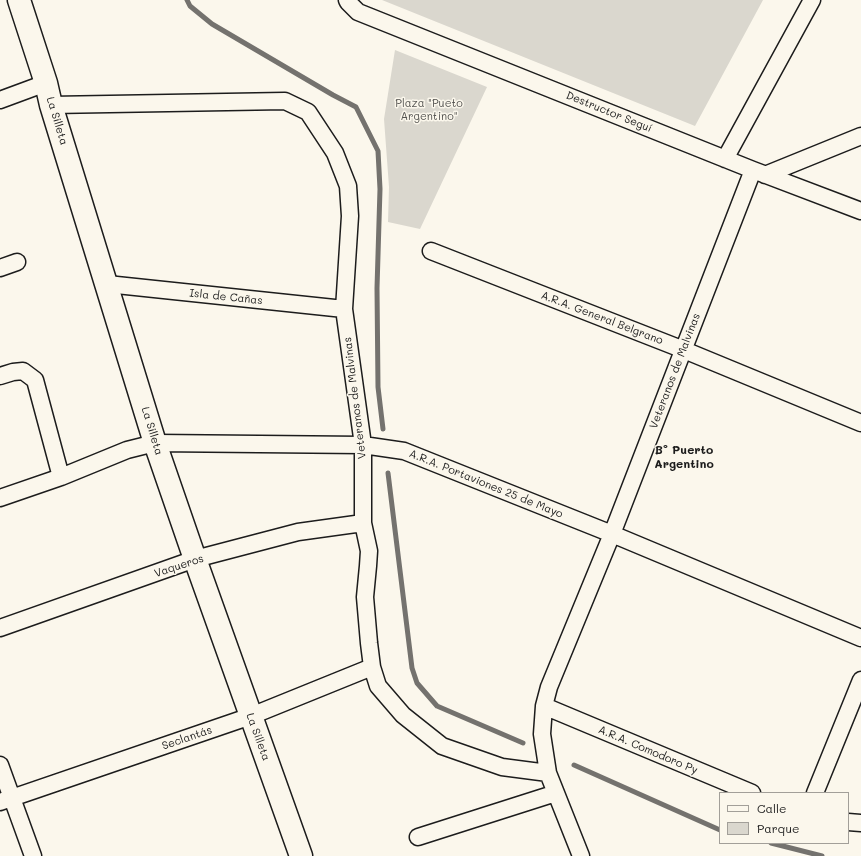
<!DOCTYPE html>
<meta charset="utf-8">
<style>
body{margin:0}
#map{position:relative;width:861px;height:856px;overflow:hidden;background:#fbf7ec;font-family:Mali,sans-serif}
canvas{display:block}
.legend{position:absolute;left:719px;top:792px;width:130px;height:52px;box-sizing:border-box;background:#fbf7ec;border:1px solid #a29f99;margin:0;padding:5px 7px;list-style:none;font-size:12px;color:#1c1c1c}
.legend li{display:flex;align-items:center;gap:8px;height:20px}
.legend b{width:20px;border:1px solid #a29f99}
</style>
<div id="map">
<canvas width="861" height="856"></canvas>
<ul class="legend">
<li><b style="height:5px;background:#fbf7ec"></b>Calle</li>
<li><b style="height:11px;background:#dad7ce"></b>Parque</li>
</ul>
</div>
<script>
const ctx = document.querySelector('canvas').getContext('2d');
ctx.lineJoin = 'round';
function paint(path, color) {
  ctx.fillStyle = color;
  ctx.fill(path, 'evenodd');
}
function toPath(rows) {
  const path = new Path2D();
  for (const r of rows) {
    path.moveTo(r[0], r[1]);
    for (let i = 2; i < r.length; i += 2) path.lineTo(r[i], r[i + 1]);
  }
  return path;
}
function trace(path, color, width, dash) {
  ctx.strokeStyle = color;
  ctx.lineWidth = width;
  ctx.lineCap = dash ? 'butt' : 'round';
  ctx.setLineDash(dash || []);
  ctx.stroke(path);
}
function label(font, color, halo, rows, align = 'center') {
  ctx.font = font + ' Mali,sans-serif';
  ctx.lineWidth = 3;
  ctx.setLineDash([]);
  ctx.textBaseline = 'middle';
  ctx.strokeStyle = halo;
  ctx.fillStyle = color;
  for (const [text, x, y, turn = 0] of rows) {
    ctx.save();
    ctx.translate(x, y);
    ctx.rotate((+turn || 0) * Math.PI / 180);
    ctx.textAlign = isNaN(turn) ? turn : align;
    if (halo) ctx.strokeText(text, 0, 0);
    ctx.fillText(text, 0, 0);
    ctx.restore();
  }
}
const green = toPath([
 [382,0,763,0,695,126],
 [395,50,487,87,420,229,388,222,389,187,384,119]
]);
const stream = toPath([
 [187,0,190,6,212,24,333,95,356,107,378,151,380,189,377,288,378,387,383,429],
 [388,473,412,668,417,683,437,706,523,743],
 [574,765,720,830],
 [771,843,822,856]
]);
const street = toPath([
 [347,0,348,2,358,12,753,170,861,211],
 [0,100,46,83],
 [51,105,285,101,308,112,335,153,348,186,350,216,344,309,363,445,363,523,369,551,368,566,365,597,369,643,372,667,378,686,403,715,442,746,502,767,548,773],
 [725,159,812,0],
 [765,175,861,136],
 [431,251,684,350,861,423],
 [0,268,17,262],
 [107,284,344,309],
 [0,376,13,372,23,371,35,380,61,477],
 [0,498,61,477,127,450,155,443,363,445,404,451,612,534,861,638],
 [0,628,195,559,298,532,363,523],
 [544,706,752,793],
 [0,765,33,856],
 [815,793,861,680],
 [0,802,251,716,372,667],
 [848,822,861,823],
 [418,837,556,793],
 [581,856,548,773,542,734,544,706,549,687,612,534,753,170]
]);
const secondary = toPath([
 [19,0,46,83,51,105,155,443,195,559,301,856]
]);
const parkNames = [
 ["Plaza \"Pueto",429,104],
 ["Argentino\"",429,117]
];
const streetNames = [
 ["Destructor Seguí",609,112,22],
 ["La Silleta",57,121,73],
 ["Isla de Cañas",226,297,6],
 ["A.R.A. General Belgrano",602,318,21],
 ["Veteranos de Malvinas",675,371,-69],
 ["Veteranos de Malvinas",355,398,-97],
 ["La Silleta",152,431,73],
 ["A.R.A. Portaviones 25 de Mayo",486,484,22],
 ["Vaqueros",179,566,-18],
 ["La Silleta",258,737,70],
 ["Seclantás",187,738,-19],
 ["A.R.A. Comodoro Py",648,750,23]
];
const neighbourhoodNames = [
 ["B° Puerto",684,450],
 ["Argentino",684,464]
];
paint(green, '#dad7ce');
trace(stream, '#74726e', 5);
trace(street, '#1c1c1c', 19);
trace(secondary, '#1c1c1c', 25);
trace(street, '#fbf7ec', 16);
trace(secondary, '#fbf7ec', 22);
label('11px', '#555451', '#fbf7ec', parkNames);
label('11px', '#1c1c1c', '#fbf7ec', streetNames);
label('bold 12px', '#1c1c1c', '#fbf7ec', neighbourhoodNames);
</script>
